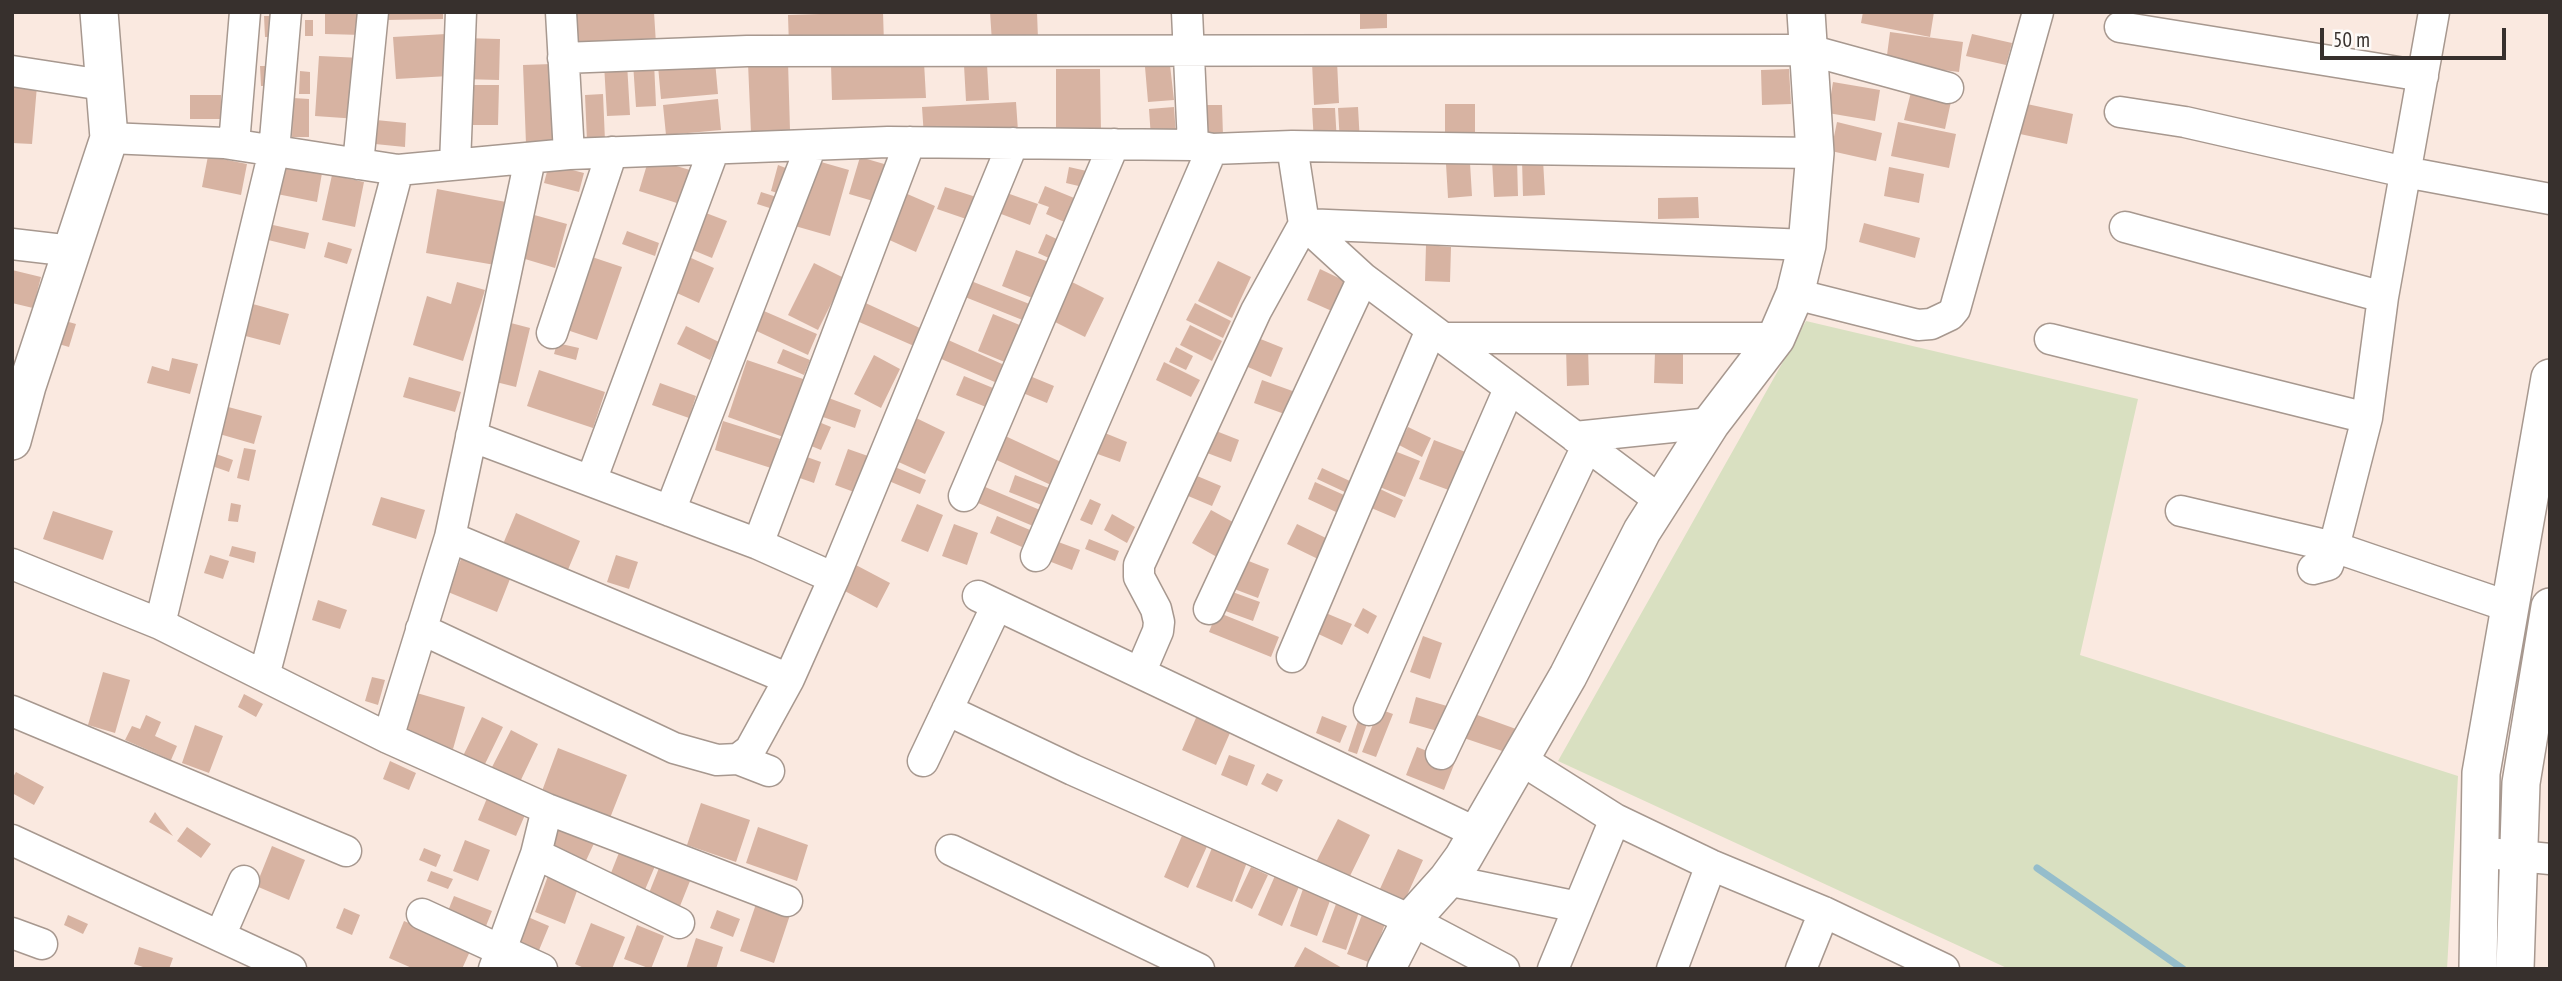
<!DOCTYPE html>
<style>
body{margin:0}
#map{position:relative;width:2562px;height:981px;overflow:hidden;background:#fae9e0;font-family:"PT Sans Narrow",sans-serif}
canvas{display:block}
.frame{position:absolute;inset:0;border:14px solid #37302d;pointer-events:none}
.scale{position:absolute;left:2320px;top:28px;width:186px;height:32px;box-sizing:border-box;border:4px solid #37302d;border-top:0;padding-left:9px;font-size:21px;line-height:24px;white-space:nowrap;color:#37302d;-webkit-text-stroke:5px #fdfaf8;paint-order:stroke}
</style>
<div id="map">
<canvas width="2562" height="981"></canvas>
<div class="frame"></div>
<div class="scale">50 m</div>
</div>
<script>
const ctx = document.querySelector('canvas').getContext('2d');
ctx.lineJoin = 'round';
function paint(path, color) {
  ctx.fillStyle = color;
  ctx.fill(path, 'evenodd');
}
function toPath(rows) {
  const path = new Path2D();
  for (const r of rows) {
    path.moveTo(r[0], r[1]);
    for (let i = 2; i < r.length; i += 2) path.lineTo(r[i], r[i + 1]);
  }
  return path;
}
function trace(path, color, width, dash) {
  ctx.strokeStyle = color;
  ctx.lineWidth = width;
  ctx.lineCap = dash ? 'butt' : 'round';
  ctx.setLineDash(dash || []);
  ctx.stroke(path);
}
const green = toPath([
 [1806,321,2138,399,2080,655,2458,776,2447,969,2009,969,1558,761]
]);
const stream = toPath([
 [2037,868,2183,969]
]);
const building = toPath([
 [325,12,363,12,363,35,325,34],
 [385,12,443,12,443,19,385,20],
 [571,12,654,12,656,44,573,48],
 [883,12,884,44,789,47,788,15],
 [990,12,1037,12,1038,39,992,42],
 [1360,12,1387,12,1387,28,1360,29],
 [1863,12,1934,12,1930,37,1861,23],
 [264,16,280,16,280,37,265,37],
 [305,20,313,20,313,36,305,36],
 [1890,32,1963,42,1959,72,1886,63],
 [446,34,449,76,396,79,393,37],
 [1972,34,2012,43,2006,65,1966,56],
 [463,38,500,39,499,80,462,79],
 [319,56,362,58,358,119,315,116],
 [715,61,718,94,661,99,658,66],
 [788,61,790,131,751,133,748,63],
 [1337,61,1339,103,1314,105,1312,62],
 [654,62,656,106,636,107,633,63],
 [924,62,926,98,832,100,831,64],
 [627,63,630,115,607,116,604,64],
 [552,64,554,143,526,144,523,65],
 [987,64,989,100,966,101,964,65],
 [1170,65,1174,100,1148,102,1145,67],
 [260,66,272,66,273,86,261,86],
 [1056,69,1100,69,1101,133,1056,134],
 [1789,69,1791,104,1762,105,1761,70],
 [300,71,310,72,310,94,299,94],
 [1833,82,1880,90,1875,121,1828,113],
 [12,84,37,86,32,144,12,143],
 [462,85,499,85,498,125,461,125],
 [1912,88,1952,97,1945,129,1904,120],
 [603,94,605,141,587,141,585,95],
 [190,95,221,95,221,119,190,119],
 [293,98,309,99,309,137,292,137],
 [718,99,721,130,666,135,663,105],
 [1016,102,1018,131,924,137,922,107],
 [1445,104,1475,104,1475,139,1445,139],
 [2027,104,2073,114,2067,144,2020,134],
 [1197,105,1222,105,1223,136,1198,136],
 [1174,107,1176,136,1151,138,1149,109],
 [1358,107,1360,143,1340,144,1338,108],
 [1312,108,1335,108,1337,143,1314,143],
 [376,120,406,123,405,147,375,144],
 [1837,122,1882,133,1876,161,1831,151],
 [1898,122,1956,134,1949,168,1891,156],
 [208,156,247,164,241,195,202,187],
 [860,157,891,166,880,203,849,194],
 [649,158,690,170,680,204,639,191],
 [1517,158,1518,196,1494,197,1492,160],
 [814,160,849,170,830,236,795,226],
 [1522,160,1543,160,1545,195,1523,196],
 [1470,163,1472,196,1448,198,1446,164],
 [549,164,584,173,579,192,544,183],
 [277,165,322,173,317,202,272,193],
 [778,165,791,170,784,195,771,191],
 [1069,167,1091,172,1087,188,1066,183],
 [1889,167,1924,174,1919,203,1884,196],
 [332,175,364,182,355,227,322,220],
 [1045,186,1079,200,1069,224,1046,214,1049,207,1038,203],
 [945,187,979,198,972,221,937,209],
 [437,189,506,202,495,265,426,253],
 [761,192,780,198,776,210,757,204],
 [1004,192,1038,204,1030,225,996,212],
 [905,193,935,206,916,252,885,238],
 [1698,197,1699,218,1658,219,1658,198],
 [698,210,727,221,712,258,683,246],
 [527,213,567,224,555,268,515,256],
 [264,223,309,233,305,249,260,238],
 [1864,223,1920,238,1915,258,1859,242],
 [627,231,659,243,655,256,622,244],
 [1046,234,1061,241,1053,260,1038,253],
 [328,242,352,249,347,264,324,257],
 [1426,245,1451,247,1450,282,1425,281],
 [1016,250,1049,262,1035,299,1002,286],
 [682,254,714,268,699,303,668,289],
 [589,256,622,267,597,340,564,329],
 [1218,261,1251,277,1232,318,1198,301],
 [814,263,844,278,818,330,788,315],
 [1320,269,1347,282,1334,312,1307,300],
 [12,270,41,277,33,308,12,303],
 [971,281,1032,305,1025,321,965,297],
 [457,282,485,290,463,361,413,345,427,296,451,304],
 [1072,282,1104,298,1085,337,1053,321],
 [859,300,922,329,914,346,850,318],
 [242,301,289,314,280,345,234,333],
 [1195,303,1231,321,1223,338,1186,320],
 [757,308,817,334,808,355,748,327],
 [993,314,1022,326,1007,363,978,351],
 [58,319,76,324,69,347,45,340],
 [507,322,530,328,516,387,492,381],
 [1190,325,1222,341,1212,361,1180,345],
 [686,326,719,342,710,360,677,344],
 [1253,336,1283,348,1271,377,1241,364],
 [946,339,1011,368,1004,386,939,358],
 [557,343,579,348,576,360,554,354],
 [1588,346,1589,385,1567,386,1566,347],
 [1176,347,1193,356,1186,370,1169,362],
 [783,349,810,360,804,375,777,363],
 [1655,352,1683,353,1683,384,1654,383],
 [874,355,900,369,881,408,854,394],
 [172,358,198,364,190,394,147,383,152,366,169,371],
 [747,360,809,381,789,439,728,417],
 [1164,362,1200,380,1191,397,1156,380],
 [539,370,605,392,593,428,527,406],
 [1025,374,1054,386,1047,403,1018,391],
 [964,376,993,388,986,407,956,395],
 [409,377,461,392,455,412,403,397],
 [1262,380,1298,393,1290,416,1254,403],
 [660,383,696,396,689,418,652,405],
 [826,397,861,410,855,428,820,416],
 [217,404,262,416,254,444,209,431],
 [912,416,945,432,925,474,892,459],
 [814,420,831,427,821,450,804,443],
 [723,421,780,439,771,468,715,450],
 [1408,427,1431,438,1422,457,1399,445],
 [1211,429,1239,440,1231,462,1202,451],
 [1100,431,1127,442,1120,462,1092,452],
 [1001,434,1061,462,1051,485,990,457],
 [1434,440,1468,453,1454,492,1419,479],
 [244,448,256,450,249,481,237,478],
 [848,449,868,456,854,492,835,485],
 [1392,450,1420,461,1405,497,1377,486],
 [216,454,233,460,229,472,212,466],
 [804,456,821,462,814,483,797,477],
 [890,465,926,480,920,494,884,479],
 [1322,468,1352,482,1347,493,1317,479],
 [1190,473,1221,486,1212,506,1181,493],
 [1015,475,1051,489,1044,506,1009,492],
 [1315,482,1344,495,1336,512,1308,499],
 [978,484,1040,510,1033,526,971,500],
 [1378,488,1403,500,1395,518,1369,507],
 [381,497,425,510,416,539,372,525],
 [1090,499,1101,504,1092,525,1080,520],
 [231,503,241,505,238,522,228,521],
 [917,504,943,515,928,552,901,541],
 [1211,510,1242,527,1224,561,1192,543],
 [53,511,113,531,103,560,43,539],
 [516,513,580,541,567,572,503,544],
 [1112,514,1135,527,1127,543,1104,530],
 [997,516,1030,530,1022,547,990,533],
 [954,524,978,533,967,565,942,556],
 [1297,524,1328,539,1318,559,1287,544],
 [1089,539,1119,551,1115,561,1085,549],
 [1053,540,1080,550,1072,570,1046,560],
 [232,546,256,552,254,563,229,556],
 [210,555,229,561,223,579,204,573],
 [616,555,638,562,629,589,607,582],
 [1241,558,1269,569,1258,598,1229,587],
 [461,559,510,579,497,612,448,592],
 [854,564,890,583,877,608,841,589],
 [1227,590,1260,602,1253,621,1220,609],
 [318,600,347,610,340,629,312,620],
 [1363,608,1377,616,1368,634,1354,626],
 [1321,611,1352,624,1342,645,1312,631],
 [1217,612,1279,637,1271,657,1209,632],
 [1423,636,1442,643,1430,679,1410,672],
 [103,672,130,680,115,733,88,725],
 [372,677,385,680,378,705,365,701],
 [410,691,465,707,453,749,398,733],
 [244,694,263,704,256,717,238,707],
 [1416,697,1447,706,1441,732,1409,723],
 [1379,709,1393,714,1376,757,1362,752],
 [1199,711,1233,726,1216,765,1182,750],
 [1469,712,1516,729,1508,753,1461,737],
 [146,715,161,722,155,736,177,746,171,760,125,740,132,726,140,729],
 [1360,715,1369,718,1357,754,1348,751],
 [1322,716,1347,726,1340,743,1316,733],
 [482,717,503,727,484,766,463,756],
 [195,725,223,736,209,773,182,763],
 [511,730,538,744,519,784,491,769],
 [1417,747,1455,762,1444,790,1406,775],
 [558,748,627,775,610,818,542,791],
 [1229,755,1255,765,1247,786,1221,775],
 [390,761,416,773,409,790,383,779],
 [16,772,44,787,34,805,12,793,12,779],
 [1267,773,1283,780,1277,792,1261,784],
 [492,786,530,803,516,836,478,820],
 [701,803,750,820,736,862,687,845],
 [155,812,173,836,149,822],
 [1338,819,1370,835,1349,878,1316,862],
 [558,820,596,839,584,865,546,847],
 [187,827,211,844,201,858,177,841],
 [758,827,808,845,797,881,746,863],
 [1184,831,1209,842,1188,888,1164,877],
 [465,840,490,850,478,881,453,871],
 [1214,843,1249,857,1232,902,1196,887],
 [622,845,658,859,644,892,609,878],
 [272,846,305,860,289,900,256,886],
 [424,848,441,855,436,867,419,860],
 [1398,849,1423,860,1404,902,1379,891],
 [663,858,694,871,678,911,647,898],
 [1251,867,1268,875,1252,909,1235,901],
 [550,870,581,880,565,924,535,912],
 [431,871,453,879,448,889,427,881],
 [1277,871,1301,882,1282,926,1258,915],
 [1303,889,1331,898,1317,936,1290,926],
 [454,896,492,911,484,931,446,916],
 [756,904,790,915,774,963,740,951],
 [1336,904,1359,912,1346,950,1322,942],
 [344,908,360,915,352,935,336,928],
 [717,910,740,919,733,937,710,928],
 [1363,912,1386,921,1371,963,1347,954],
 [68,915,88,924,83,934,64,925],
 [528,917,549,926,537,955,515,947],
 [404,921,471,949,462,969,414,969,389,958],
 [591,923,625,937,612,969,586,969,575,964],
 [637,925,664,936,651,969,624,959],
 [696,938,723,947,716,969,686,969],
 [139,947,173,958,169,969,149,969,134,964],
 [1305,947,1344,969,1293,969]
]);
const minor = toPath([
 [561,12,569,154],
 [1187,12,1193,145],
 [2120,27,2423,76],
 [563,58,747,51,1809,50,1948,88],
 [12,71,103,85],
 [2120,112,2185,122,2405,172,2550,199],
 [109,138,224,143,398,170,569,154,888,142,1193,145,1212,149,1292,146,1815,153],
 [234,144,245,12],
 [1292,146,1304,224,1363,278,1661,501],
 [358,164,373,12],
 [455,164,461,12],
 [2125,227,2383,297],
 [12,244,72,251],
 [1795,294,1918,325,1931,324,1950,315,1955,309,2038,12],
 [552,333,612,152],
 [1445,338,1776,338],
 [2050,339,2367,418],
 [471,436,758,544,834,578],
 [1575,437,1711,423],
 [591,481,714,149],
 [964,496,1114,144],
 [670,511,811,146],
 [2181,511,2334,547,2367,418,2383,297,2434,12],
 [450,537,789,679],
 [758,544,910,142],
 [1036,556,1212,149],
 [12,564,160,624,388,738,547,809,787,901],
 [2313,569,2328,565,2334,547,2510,607],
 [978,596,1477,833],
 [1209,609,1363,278],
 [160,624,274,151,286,12],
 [421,629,674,748,717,760,738,759,769,771],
 [1292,657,1431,330],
 [1140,673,1158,631,1159,622,1156,609,1139,577,1139,565,1256,311,1304,224,1807,245],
 [264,676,398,170],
 [947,710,1073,770,1411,920,1504,969],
 [1369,710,1509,389],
 [12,711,346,851],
 [388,738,450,537,530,159],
 [1441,754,1587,446],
 [738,759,750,750,789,679,834,578,1013,143],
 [1520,759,1615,819,1711,865,1824,912,1944,969],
 [923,761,997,605],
 [12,840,291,969],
 [951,850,1199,969],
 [536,854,679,923],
 [2498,854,2550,859],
 [1447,880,1578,907],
 [422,914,542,969],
 [12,933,42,944],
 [220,936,244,881],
 [494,969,536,854,547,809],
 [1553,969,1615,819],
 [1672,969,1711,865],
 [1801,969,1824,912]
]);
const tertiary = toPath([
 [12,441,27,386,109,138,99,12],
 [1386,969,1411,920,1447,880,1463,858,1568,676,1642,531,1711,423,1776,338,1795,294,1807,245,1815,153,1806,12],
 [2478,969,2481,773,2550,378],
 [2515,969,2521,783,2550,607]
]);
paint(green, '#d9e0c1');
trace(stream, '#95bdcb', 7);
paint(building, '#d7b3a2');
trace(minor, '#a7988f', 33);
trace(tertiary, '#a7988f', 40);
trace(minor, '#fff', 30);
trace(tertiary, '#fff', 37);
</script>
